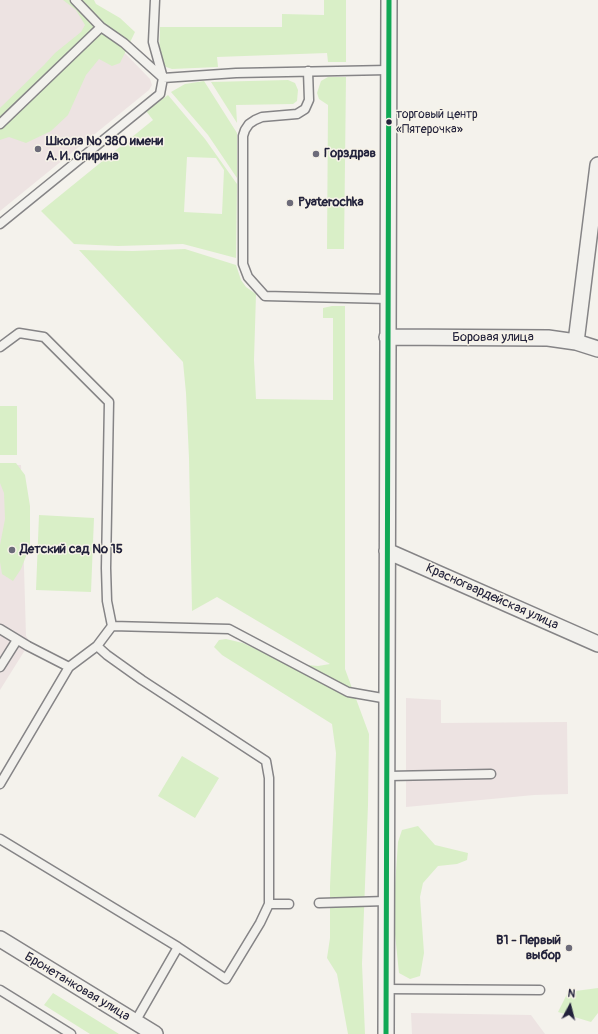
<!DOCTYPE html>
<meta charset="utf-8">
<style>
body{margin:0}
#map{position:relative;width:598px;height:1034px;overflow:hidden;background:#f4f2ec;font-family:Pangolin,sans-serif}
canvas{display:block}
.north{position:absolute;left:550px;top:986px;width:40px;height:40px;-webkit-text-stroke:3px #f7f3e8;paint-order:stroke;rotate:7deg;font-size:11px;font-weight:700;line-height:16px;text-align:center;color:#22223b}
.north::after{content:'';display:block;margin:auto;width:14px;height:18px;background:#22223b;clip-path:polygon(50% 0,100% 100%,50% 72%,0 100%)}
</style>
<div id="map">
<canvas width="598" height="1034"></canvas>
<div class="north">N</div>
</div>
<script>
const ctx = document.querySelector('canvas').getContext('2d');
ctx.lineJoin = 'round';
function paint(path, color) {
  ctx.fillStyle = color;
  ctx.fill(path, 'evenodd');
}
function toPath(rows) {
  const path = new Path2D();
  for (const r of rows) {
    path.moveTo(r[0], r[1]);
    for (let i = 2; i < r.length; i += 2) path.lineTo(r[i], r[i + 1]);
  }
  return path;
}
function trace(path, color, width, dash) {
  ctx.strokeStyle = color;
  ctx.lineWidth = width;
  ctx.lineCap = dash ? 'butt' : 'round';
  ctx.setLineDash(dash || []);
  ctx.stroke(path);
}
function label(font, color, halo, rows, align = 'center') {
  ctx.font = font + ' Pangolin,sans-serif';
  ctx.lineWidth = 3;
  ctx.setLineDash([]);
  ctx.textBaseline = 'middle';
  ctx.strokeStyle = halo;
  ctx.fillStyle = color;
  for (const [text, x, y, turn = 0] of rows) {
    ctx.save();
    ctx.translate(x, y);
    ctx.rotate((+turn || 0) * Math.PI / 180);
    ctx.textAlign = isNaN(turn) ? turn : align;
    if (halo) ctx.strokeText(text, 0, 0);
    ctx.fillText(text, 0, 0);
    ctx.restore();
  }
}
const built = toPath([
 [0,0,91,0,128,38,120,48,150,79,152,85,149,90,0,211],
 [0,465,21,465,26,636,30,642,0,690],
 [406,698,441,700,441,723,567,722,568,794,534,795,406,807],
 [411,1013,531,1015,545,1034,412,1034]
]);
const green = toPath([
 [63,0,94,0,96,4,120,18,135,32,120,63,112,66,99,59,86,75,68,115,51,131,26,143,9,137,0,140,0,108,44,65,55,53,81,32,85,25,76,10],
 [324,0,346,0,346,62,328,62,327,53,217,57,218,67,172,69,166,67,159,59,160,27,282,27,282,14,324,15],
 [328,77,346,77,344,249,327,249,328,105,319,99,317,93,321,81],
 [288,80,295,83,298,90,297,101,293,104,236,105,237,123,211,82],
 [204,81,237,133,237,178,208,135,171,92,185,84],
 [168,95,205,139,237,184,236,258,183,244,118,246,74,244,41,211,153,120,146,111],
 [187,157,216,158,224,170,222,214,184,212],
 [185,249,236,265,241,280,246,287,256,294,254,360,256,399,333,400,333,318,323,318,323,308,332,306,345,306,345,669,369,734,368,805,362,964,365,1034,348,1034,337,974,327,958,330,938,330,886,336,753,332,724,222,655,214,647,219,640,226,639,243,643,286,663,318,666,330,664,217,597,192,611,189,458,186,393,183,362,79,250,133,251],
 [0,406,17,406,17,455,0,455],
 [0,463,16,463,25,475,30,506,30,546,21,569,13,581,2,574,0,562,0,545,5,519,4,493,0,483],
 [39,515,94,518,91,592,36,590],
 [182,756,219,778,195,818,158,796],
 [418,826,435,845,468,853,467,860,457,864,438,866,423,883,420,897,424,953,420,976,410,979,399,973,393,915,398,842,402,830],
 [598,988,598,1013,591,1022,558,1012,568,992],
 [53,993,119,1034,90,1034,44,1005]
]);
const service = toPath([
 [155,0,153,42,163,78,236,73,388,70],
 [308,71,309,100,305,109,297,114,262,117,255,120,249,124,245,130,243,136,243,264,248,277,265,296,388,299],
 [0,124,101,27],
 [0,224,160,94,163,78,124,43,101,27,75,0],
 [0,347,19,333,44,337,109,402,106,568,107,601,112,626,229,629,348,692,388,699],
 [0,629,28,646,69,667],
 [0,667,17,640],
 [388,776,491,774],
 [0,784,69,667,97,646,112,626],
 [0,839,178,947,226,979,260,923,269,904,269,778,266,761,142,680,107,655,97,646],
 [319,903,386,901],
 [269,904,289,904],
 [386,989,540,990],
 [0,990,71,1034],
 [135,1022,178,947]
]);
const minor = toPath([
 [387,337,548,338,576,342,598,349],
 [576,342,598,165],
 [387,551,598,644],
 [0,939,155,1034],
 [386,1034,389,0]
]);
const bus1 = toPath([
 [386,1034,389,0]
]);
const markers = [
 [389,122,3.5,"#22223b"],
 [38,149,4,"#6c6b79"],
 [316,154,4,"#6c6b79"],
 [290,203,4,"#6c6b79"],
 [12,550,4,"#6c6b79"],
 [569,948,4,"#6c6b79"]
];
const busNames = [
 ["торговый центр",396,115],
 ["«Пятерочка»",396,130]
];
const poiNames = [
 ["Школа № 380 имени",46,142],
 ["А. И. Спирина",46,157],
 ["Горздрав",324,154],
 ["Pyaterochka",298,203],
 ["Детский сад № 15",20,550],
 ["В1 - Первый",561,941,"right"],
 ["выбор",561,956,"right"]
];
const streetNames = [
 ["Боровая улица",493,338],
 ["Красногвардейская улица",492,597,24],
 ["Бронетанковая улица",77,987,31]
];
paint(built, '#ede3e2');
paint(green, '#d9efc7');
trace(service, '#858486', 11);
trace(minor, '#858486', 18);
trace(service, '#f2f1ed', 8);
trace(minor, '#f2f1ed', 15);
trace(bus1, '#10a855', 5);
for (const [x, y, r, color] of markers) {
  const dot = new Path2D();
  dot.arc(x, y, r, 0, 2 * Math.PI);
  ctx.fillStyle = color;
  ctx.fill(dot);
  trace(dot, '#f7f3e8', 1.5);
}
label('12px', '#22223b', '#f7f3e8', busNames, 'left');
label('bold 13px', '#22223b', '#f7f3e8', poiNames, 'left');
label('13px', '#22223b', '#f7f3e8', streetNames);
</script>
